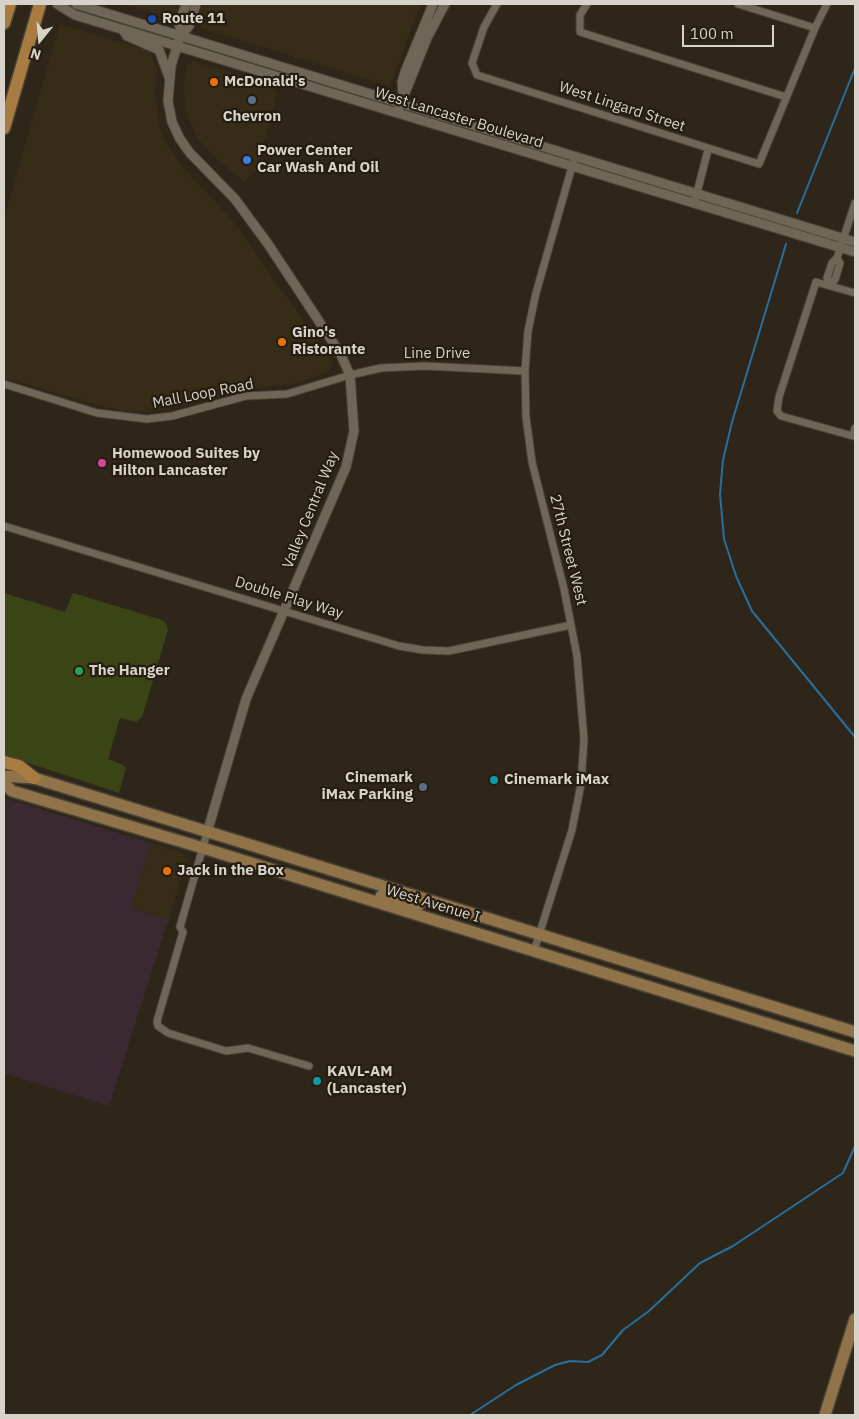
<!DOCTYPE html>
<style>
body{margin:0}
#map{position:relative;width:859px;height:1419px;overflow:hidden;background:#2e2719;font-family:"IBM Plex Sans",sans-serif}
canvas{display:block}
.frame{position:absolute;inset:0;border:5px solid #d7d3ca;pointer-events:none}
.north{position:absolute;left:15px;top:15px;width:50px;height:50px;-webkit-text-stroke:4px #241d10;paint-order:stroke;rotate:197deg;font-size:14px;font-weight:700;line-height:20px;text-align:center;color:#d7d3ca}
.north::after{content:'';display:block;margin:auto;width:18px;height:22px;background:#d7d3ca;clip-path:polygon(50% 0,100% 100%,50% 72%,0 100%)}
.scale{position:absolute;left:682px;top:25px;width:92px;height:22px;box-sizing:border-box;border:2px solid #d7d3ca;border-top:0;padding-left:6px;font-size:15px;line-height:18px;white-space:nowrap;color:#d7d3ca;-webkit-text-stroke:4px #241d10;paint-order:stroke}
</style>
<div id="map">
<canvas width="859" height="1419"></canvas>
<div class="frame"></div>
<div class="north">N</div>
<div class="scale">100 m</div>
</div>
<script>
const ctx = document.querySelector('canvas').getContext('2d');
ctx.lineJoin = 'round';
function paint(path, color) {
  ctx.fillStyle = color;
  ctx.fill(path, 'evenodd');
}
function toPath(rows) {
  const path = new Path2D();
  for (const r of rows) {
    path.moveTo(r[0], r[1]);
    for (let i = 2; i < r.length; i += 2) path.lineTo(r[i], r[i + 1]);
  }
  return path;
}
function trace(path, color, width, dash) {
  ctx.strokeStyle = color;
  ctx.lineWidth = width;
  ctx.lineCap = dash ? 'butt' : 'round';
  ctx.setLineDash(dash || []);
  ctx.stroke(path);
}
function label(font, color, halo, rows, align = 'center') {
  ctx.font = font + ' "IBM Plex Sans",sans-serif';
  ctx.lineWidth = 4.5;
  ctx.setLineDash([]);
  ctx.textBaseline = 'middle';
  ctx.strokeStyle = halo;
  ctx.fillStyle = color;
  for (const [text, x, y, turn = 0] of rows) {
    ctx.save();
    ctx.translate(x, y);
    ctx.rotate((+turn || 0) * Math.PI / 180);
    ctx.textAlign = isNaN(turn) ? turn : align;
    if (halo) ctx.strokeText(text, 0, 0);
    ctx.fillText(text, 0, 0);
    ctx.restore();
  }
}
const built = toPath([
 [123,4,423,4,417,13,391,84,386,85,204,29,197,23,173,17,168,18],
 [60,24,150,51,157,69,155,92,157,110,160,128,167,145,180,164,232,220,333,363,326,373,297,383,234,391,186,405,150,412,122,411,101,406,4,378,4,218],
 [193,61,238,75,275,90,277,94,256,170,244,182,212,154,199,140,192,127,185,108,184,82,187,65],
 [151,843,181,852,187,860,168,920,131,908]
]);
const industrial = toPath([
 [4,798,151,843,131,908,168,920,109,1106,4,1073]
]);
const green = toPath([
 [4,593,65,612,73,593,162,620,166,623,168,630,142,717,136,722,120,718,108,759,123,765,126,768,119,793,4,755]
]);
const stream = toPath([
 [797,213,855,68],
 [786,244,732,422,723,460,720,494,724,539,736,576,752,611,855,737],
 [470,1415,516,1385,555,1365,570,1361,588,1362,602,1355,623,1330,649,1311,700,1263,733,1246,843,1173,855,1146]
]);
const minor = toPath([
 [497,4,484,27,472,63,477,75,759,164,815,28,827,4],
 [587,4,580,15,580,32,786,97],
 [738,4,815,28],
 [694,204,708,150],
 [837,258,840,263,835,280,831,283,827,278,832,263,837,258,855,203],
 [855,293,816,282,779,397,777,411,781,416,853,436,855,428],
 [4,384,97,413,147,419,172,416,246,396,287,394,350,375,381,368,425,366,525,371],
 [4,526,399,646,423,650,449,651,571,625],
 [207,833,180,927,183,932,157,1021,158,1026,168,1033,226,1051,248,1048,309,1066],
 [534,951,572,830,581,784,584,739,577,656,564,589,532,462,526,417,525,371,528,331,536,293,575,156]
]);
const tertiary = toPath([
 [57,4,75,15,855,252],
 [76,4,855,242],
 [196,4,189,26,180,37,171,66,168,101,172,122,180,139,190,153,235,199,268,244,340,353,350,375,354,431,346,467,246,699,207,833],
 [123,30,127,36,159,50,169,77],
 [181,32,179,24,186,4],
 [403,93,402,82,405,72,433,4],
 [399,108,427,38,445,4]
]);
const primary = toPath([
 [4,776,34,778,855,1032],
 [4,783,12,791,203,848,855,1051],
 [381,896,414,905,419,905,424,899],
 [825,1415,855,1319]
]);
const motorway = toPath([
 [4,23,10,4],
 [4,128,40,4],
 [4,762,19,766,34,778]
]);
const markers = [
 [152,19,5,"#1a4fb4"],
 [214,82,5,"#e8710a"],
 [252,100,5,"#5c6f8a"],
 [247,160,5,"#3f7fe0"],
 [282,342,5,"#e8710a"],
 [102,463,5,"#d1479c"],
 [79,671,5,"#2e9e5b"],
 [494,780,5,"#0f9aa8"],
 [423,787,5,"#5c6f8a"],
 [167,871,5,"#e8710a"],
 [317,1081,5,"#0f9aa8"]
];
const poiNames = [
 ["Route 11",162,19],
 ["McDonald's",224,82],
 ["Chevron",252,117,"center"],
 ["Power Center",257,151],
 ["Car Wash And Oil",257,168],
 ["Gino's",292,333],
 ["Ristorante",292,350],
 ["Homewood Suites by",112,454],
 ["Hilton Lancaster",112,471],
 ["The Hanger",89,671],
 ["Cinemark",413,778,"right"],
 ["iMax Parking",413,795,"right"],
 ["Cinemark iMax",504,780],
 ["Jack in the Box",177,871],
 ["KAVL-AM",327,1072],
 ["(Lancaster)",327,1089]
];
const streetNames = [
 ["West Lingard Street",622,107,18],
 ["West Lancaster Boulevard",459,118,17],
 ["Line Drive",437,354],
 ["Mall Loop Road",203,394,-11],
 ["Valley Central Way",311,510,-68],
 ["27th Street West",568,550,76],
 ["Double Play Way",289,598,17],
 ["West Avenue I",433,904,17]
];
paint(built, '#362c17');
paint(industrial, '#3b2932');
paint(green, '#3a4415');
trace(stream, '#286f9e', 2);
trace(minor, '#484337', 9);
trace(tertiary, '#484337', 11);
trace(primary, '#484337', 14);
trace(motorway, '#484337', 15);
trace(minor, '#6e6657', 7);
trace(tertiary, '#6e6657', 9);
trace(primary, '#917349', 11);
trace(motorway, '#a87b40', 12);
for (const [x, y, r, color] of markers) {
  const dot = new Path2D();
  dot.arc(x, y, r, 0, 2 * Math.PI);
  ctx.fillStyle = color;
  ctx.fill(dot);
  trace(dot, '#241d10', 2);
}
label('bold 15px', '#d7d3ca', '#241d10', poiNames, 'left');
label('15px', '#d7d3ca', '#241d10', streetNames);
</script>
